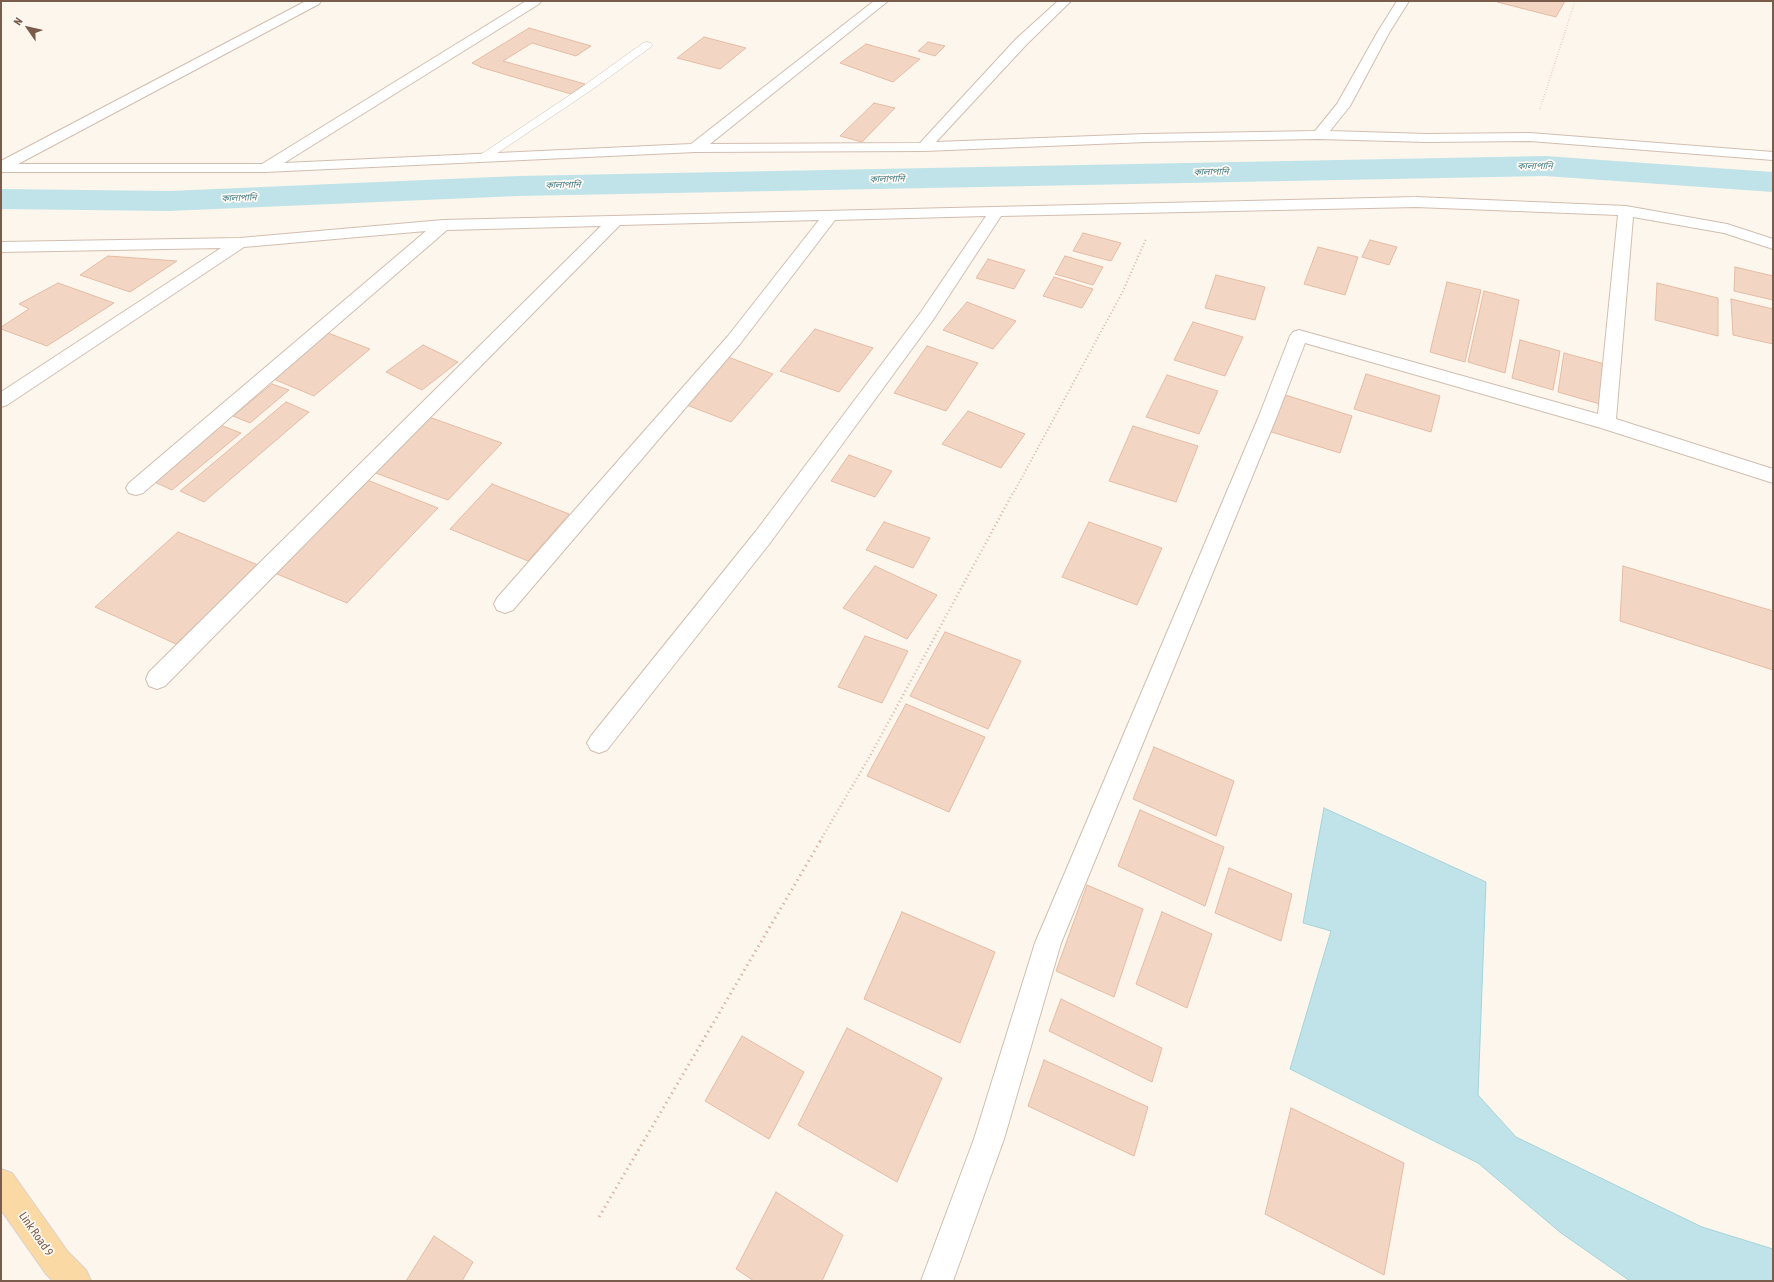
<!DOCTYPE html>
<meta charset="utf-8">
<style>
body{margin:0}
#map{position:relative;width:1774px;height:1282px;overflow:hidden;background:#fdf6ec;font-family:"Asap Condensed",sans-serif}
canvas{display:block}
.frame{position:absolute;inset:0;border:2px solid #7a5c4d;pointer-events:none}
.north{position:absolute;left:8px;top:8px;width:40px;height:40px;-webkit-text-stroke:3px #fffaf3;paint-order:stroke;rotate:304deg;font-size:11px;font-weight:700;line-height:16px;text-align:center;color:#7a5c4d}
.north::after{content:'';display:block;margin:auto;width:14px;height:18px;background:#7a5c4d;clip-path:polygon(50% 0,100% 100%,50% 72%,0 100%)}
</style>
<div id="map">
<canvas width="1774" height="1282"></canvas>
<div class="frame"></div>
<div class="north">N</div>
</div>
<script>
const ctx = document.querySelector('canvas').getContext('2d');
ctx.lineJoin = 'round';
function paint(path, color) {
  ctx.fillStyle = color;
  ctx.fill(path, 'evenodd');
}
function toPath(rows) {
  const path = new Path2D();
  for (const r of rows) {
    path.moveTo(r[0], r[1]);
    for (let i = 2; i < r.length; i += 2) path.lineTo(r[i], r[i + 1]);
  }
  return path;
}
function trace(path, color, width, dash) {
  ctx.strokeStyle = color;
  ctx.lineWidth = width;
  ctx.lineCap = dash ? 'butt' : 'round';
  ctx.setLineDash(dash || []);
  ctx.stroke(path);
}
function label(font, color, halo, rows, align = 'center') {
  ctx.font = font + ' "Asap Condensed","Noto Sans Bengali",sans-serif';
  ctx.lineWidth = 3.5;
  ctx.setLineDash([]);
  ctx.textBaseline = 'middle';
  ctx.strokeStyle = halo;
  ctx.fillStyle = color;
  for (const [text, x, y, turn = 0] of rows) {
    ctx.save();
    ctx.translate(x, y);
    ctx.rotate((+turn || 0) * Math.PI / 180);
    ctx.textAlign = isNaN(turn) ? turn : align;
    if (halo) ctx.strokeText(text, 0, 0);
    ctx.fillText(text, 0, 0);
    ctx.restore();
  }
}
const water = toPath([
 [1324,808,1486,882,1478,1095,1516,1137,1702,1227,1773,1249,1773,1281,1630,1281,1561,1233,1478,1163,1290,1069,1331,931,1303,923,1324,808]
]);
const canal = toPath([
 [1545,156,1773,172,1773,192,1545,176,518,196,169,211,1,209,1,189,169,191,518,176,1545,156]
]);
const building = toPath([
 [1497,1,1565,1,1556,17,1497,2,1497,1],
 [529,28,591,46,576,56,532,43,503,61,585,84,571,94,480,67,481,67,472,63,529,28],
 [704,37,746,48,720,69,677,58,704,37],
 [928,42,945,46,935,56,918,51,928,42],
 [866,44,920,59,893,82,840,63,866,44],
 [874,103,895,108,862,142,840,136,874,103],
 [1083,233,1121,243,1111,261,1073,251,1083,233],
 [1370,240,1397,247,1389,265,1362,257,1370,240],
 [1318,247,1358,257,1345,295,1304,284,1318,247],
 [108,256,177,261,130,292,80,275,108,256],
 [1065,256,1103,267,1093,285,1055,274,1065,256],
 [988,259,1025,270,1014,289,976,278,988,259],
 [1735,267,1773,276,1773,300,1734,291,1735,267],
 [1216,275,1265,287,1255,320,1205,308,1216,275],
 [1054,277,1093,289,1082,308,1043,296,1054,277],
 [1447,282,1481,290,1465,362,1430,352,1447,282],
 [58,283,114,303,47,346,1,329,1,327,29,309,19,304,58,283],
 [1657,283,1718,298,1718,336,1655,320,1657,283],
 [1484,291,1519,300,1505,373,1468,362,1484,291],
 [1731,299,1773,309,1773,344,1733,335,1731,299],
 [967,302,1016,321,993,349,943,330,967,302],
 [1193,322,1243,337,1225,376,1174,360,1193,322],
 [815,329,873,348,839,392,780,371,815,329],
 [328,333,370,349,314,396,271,378,328,333],
 [1520,340,1560,351,1553,390,1512,378,1520,340],
 [423,345,458,362,422,390,386,372,423,345],
 [927,346,978,363,946,411,894,393,927,346],
 [1564,353,1605,364,1600,404,1558,392,1564,353],
 [728,357,773,374,731,422,684,404,728,357],
 [1366,374,1440,396,1431,432,1354,409,1366,374],
 [1167,375,1218,391,1199,434,1146,417,1167,375],
 [272,384,289,390,250,423,233,416,272,384],
 [1279,393,1352,416,1340,453,1265,430,1279,393],
 [286,402,309,412,204,502,180,491,286,402],
 [968,411,1025,434,1001,468,942,444,968,411],
 [429,417,502,443,448,500,373,472,429,417],
 [220,425,241,433,172,490,152,481,220,425],
 [1133,426,1198,446,1176,502,1109,481,1133,426],
 [849,455,892,471,875,497,831,481,849,455],
 [367,480,438,508,347,603,272,572,367,480],
 [492,484,569,514,528,561,450,529,492,484],
 [884,522,930,538,913,568,866,550,884,522],
 [1089,522,1162,548,1137,605,1062,577,1089,522],
 [178,532,258,565,176,644,95,607,178,532],
 [875,566,937,595,907,639,843,608,875,566],
 [1623,566,1773,611,1773,670,1620,621,1623,566],
 [945,632,1021,661,988,729,910,696,945,632],
 [865,636,908,651,882,703,838,687,865,636],
 [906,704,985,737,949,812,867,776,906,704],
 [1154,747,1234,781,1216,836,1133,799,1154,747],
 [1140,810,1224,847,1205,906,1118,866,1140,810],
 [1229,868,1292,894,1281,941,1215,913,1229,868],
 [1087,885,1143,909,1114,997,1056,971,1087,885],
 [902,912,995,952,960,1043,864,999,902,912],
 [1162,912,1212,934,1187,1008,1136,984,1162,912],
 [1061,999,1162,1048,1152,1082,1049,1031,1061,999],
 [847,1028,942,1078,897,1182,798,1125,847,1028],
 [742,1036,804,1072,769,1139,705,1101,742,1036],
 [1044,1060,1148,1107,1134,1156,1028,1106,1044,1060],
 [1291,1108,1404,1163,1384,1275,1265,1214,1291,1108],
 [776,1192,843,1235,822,1281,754,1281,736,1269,776,1192],
 [434,1236,473,1262,462,1281,406,1281,434,1236]
]);
const pathFar3 = toPath([
 [1540,109,1575,1]
]);
const pathFar2 = toPath([
 [1014,492,1122,293,1146,239]
]);
const pathFar1 = toPath([
 [820,841,870,756,1014,491]
]);
const path = toPath([
 [599,1217,821,840]
]);
const lane = toPath([
 [647,42,651,43,653,45,651,47,590,91,487,160,483,161,479,160,477,157,582,87,643,43,647,42]
]);
const street = toPath([
 [306,1,321,1,319,4,18,164,262,164,526,1,541,1,539,4,284,163,691,144,874,1,888,1,710,144,920,143,1016,39,1058,1,1071,1,1026,45,936,142,1146,134,1315,131,1337,104,1377,33,1397,1,1409,1,1389,33,1350,106,1330,131,1427,134,1530,133,1773,152,1773,160,1530,141,1427,142,1319,139,1146,142,924,151,695,152,265,172,1,172,1,161,306,1],
 [1416,197,1626,206,1727,224,1773,239,1773,249,1724,233,1633,217,1616,419,1773,469,1773,483,1601,428,1305,343,1277,416,1061,943,1004,1139,953,1281,921,1281,974,1139,1035,943,1259,416,1290,336,1293,332,1299,330,1598,414,1618,215,1416,207,1001,216,933,320,770,543,607,750,599,753,591,750,587,743,591,736,756,531,921,312,986,216,835,220,740,344,513,610,505,613,497,610,494,604,497,598,728,336,819,220,620,225,165,686,157,689,149,686,146,679,149,672,601,226,447,230,143,493,136,495,129,493,126,488,129,483,426,231,244,247,7,405,1,407,1,392,221,248,1,252,1,242,240,238,443,220,1416,197]
]);
const primary = toPath([
 [1,1169,12,1173,68,1252,86,1270,91,1281,53,1281,46,1274,1,1210,1,1169]
]);
const farWaternames = [
 ["কালাপানি",1535,166],
 ["কালাপানি",1211,172,-1],
 ["কালাপানি",887,179,-1],
 ["কালাপানি",563,185,-1],
 ["কালাপানি",239,198,-2]
];
const nearStreetnames = [
 ["Link Road 9",36,1234,55]
];
paint(water, '#bfe3e8');
trace(water, '#a5d3da', 1);
paint(canal, '#bfe3e8');
paint(building, '#f3d5c3');
trace(building, '#e6bba3', 1);
trace(lane, '#d1beb0', 1);
trace(street, '#d1beb0', 2);
trace(primary, '#dad1cd', 2);
trace(pathFar3, '#d9b8a5', 1.5, [0.5, 2]);
trace(pathFar2, '#d9b8a5', 2, [1, 2.5]);
trace(pathFar1, '#d9b8a5', 2.5, [1, 3]);
trace(path, '#d9b8a5', 3, [1.5, 4]);
paint(lane, '#fff');
paint(street, '#fff');
paint(primary, '#fbd9a5');
label('italic 9px', '#437c86', '#fffaf3', farWaternames);
label('12px', '#7a5c4d', '#fffaf3', nearStreetnames);
</script>
